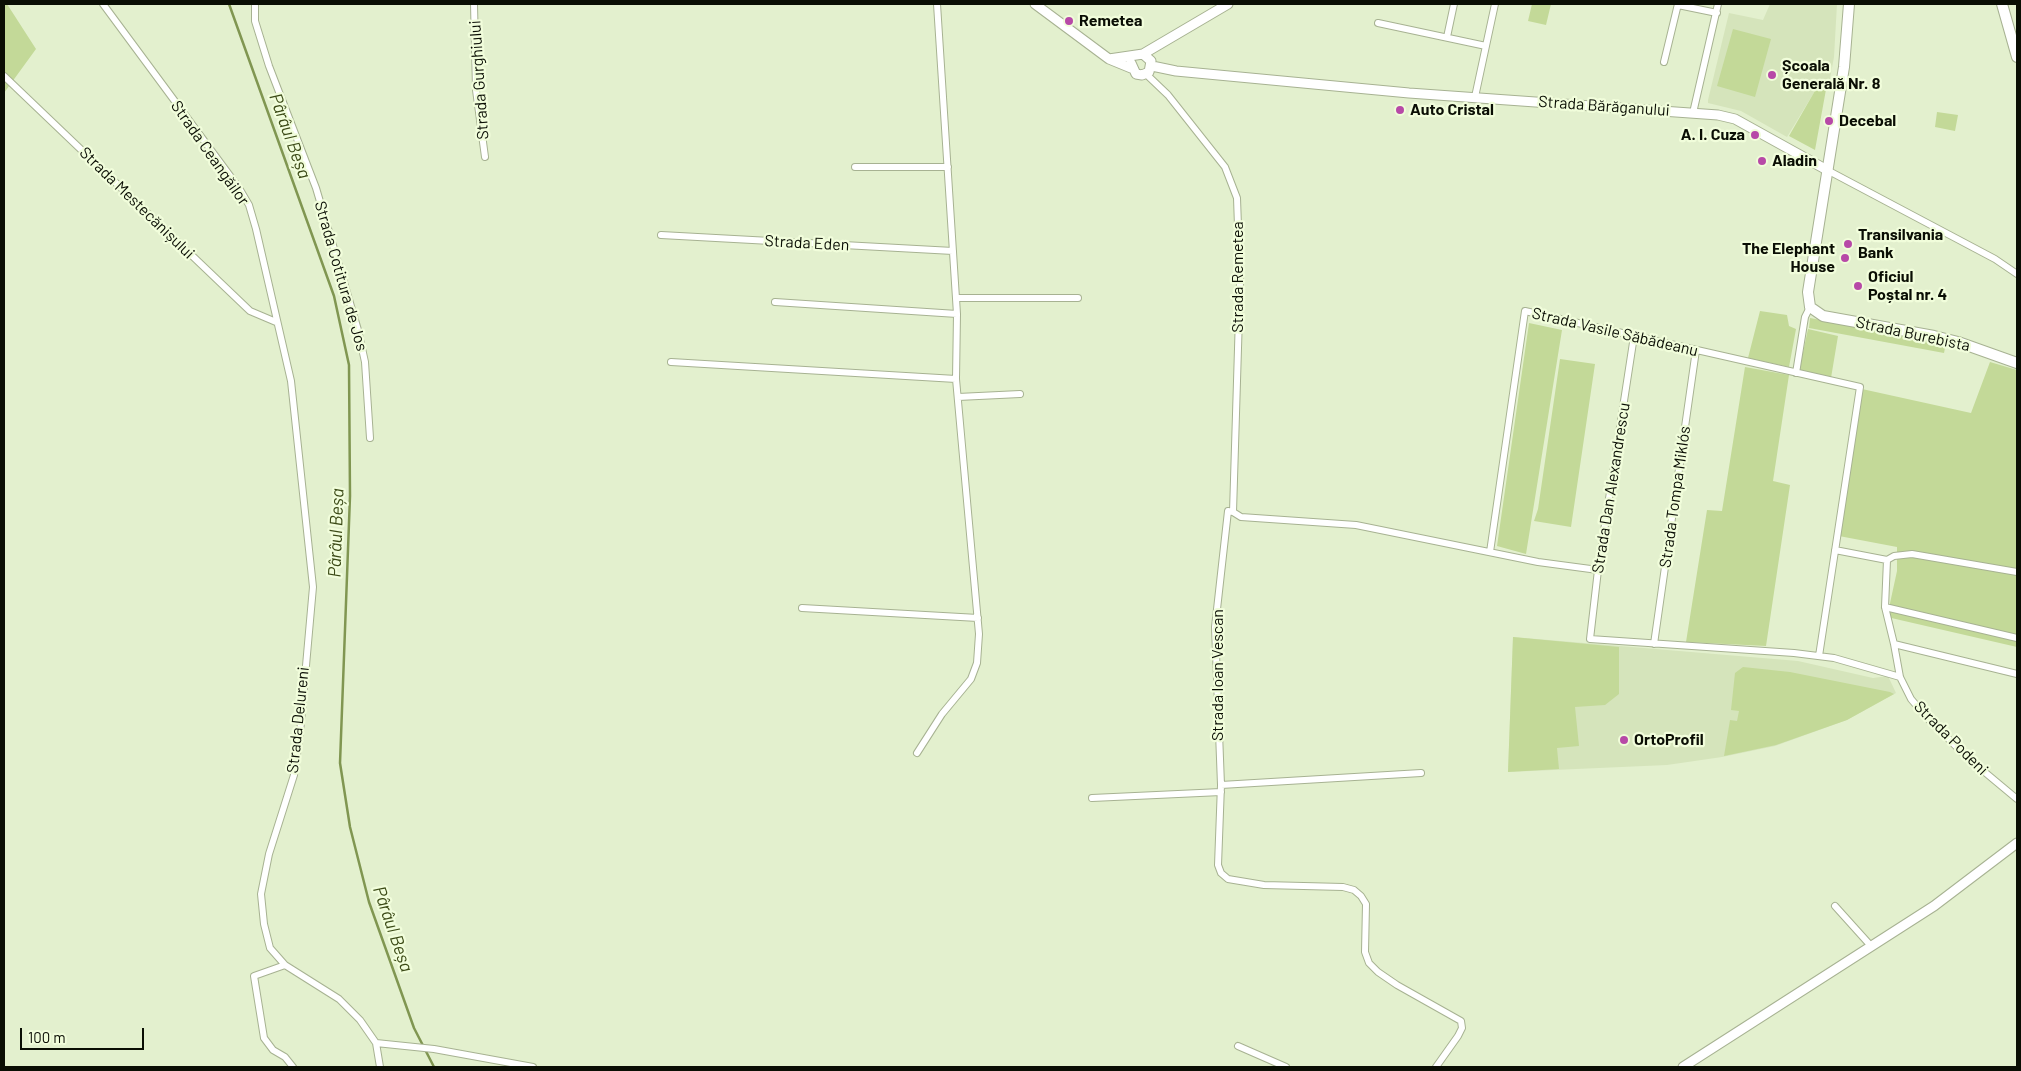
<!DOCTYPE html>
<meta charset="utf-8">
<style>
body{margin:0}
#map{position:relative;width:2021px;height:1071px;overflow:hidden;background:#e3f0ce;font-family:Barlow,sans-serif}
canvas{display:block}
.frame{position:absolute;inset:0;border:5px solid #0a0e04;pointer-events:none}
.scale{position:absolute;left:20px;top:1028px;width:124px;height:22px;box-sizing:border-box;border:2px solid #0a0e04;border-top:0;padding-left:6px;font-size:15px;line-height:18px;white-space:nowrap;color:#0a0e04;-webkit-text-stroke:4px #f1fddb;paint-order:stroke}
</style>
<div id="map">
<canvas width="2021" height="1071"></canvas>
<div class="frame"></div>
<div class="scale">100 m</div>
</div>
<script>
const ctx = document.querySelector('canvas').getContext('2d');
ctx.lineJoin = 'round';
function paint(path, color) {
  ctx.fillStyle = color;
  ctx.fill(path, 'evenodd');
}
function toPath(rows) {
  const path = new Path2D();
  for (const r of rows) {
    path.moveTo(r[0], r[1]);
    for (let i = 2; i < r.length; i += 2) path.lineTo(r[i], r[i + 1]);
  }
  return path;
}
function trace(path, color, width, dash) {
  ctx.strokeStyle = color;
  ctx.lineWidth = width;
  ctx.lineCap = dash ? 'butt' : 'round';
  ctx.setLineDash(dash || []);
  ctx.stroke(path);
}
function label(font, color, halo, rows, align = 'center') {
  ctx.font = font + ' Barlow,sans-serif';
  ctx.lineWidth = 4.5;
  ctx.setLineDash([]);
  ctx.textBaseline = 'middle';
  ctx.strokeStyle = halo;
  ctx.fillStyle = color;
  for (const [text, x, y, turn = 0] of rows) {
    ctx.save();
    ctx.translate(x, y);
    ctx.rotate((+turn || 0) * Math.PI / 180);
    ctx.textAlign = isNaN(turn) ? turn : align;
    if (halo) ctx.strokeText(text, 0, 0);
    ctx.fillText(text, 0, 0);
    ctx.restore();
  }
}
const built = toPath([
 [1770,4,1837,4,1834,57,1829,84,1821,81,1787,137,1741,111,1708,103,1708,100,1729,13,1763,20],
 [1513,637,1798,661,1873,678,1888,676,1896,693,1847,720,1775,746,1722,757,1667,765,1508,772]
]);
const green = toPath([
 [4,4,7,4,36,49,4,93],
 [1532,4,1551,4,1546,25,1528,21],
 [1733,29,1771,39,1755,97,1717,86],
 [1820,82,1827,84,1815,150,1789,136],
 [1937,112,1958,115,1955,131,1935,127],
 [1760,311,1787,315,1789,326,1796,329,1789,367,1748,358],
 [1810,318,1946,343,1944,353,1809,328],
 [1529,323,1562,330,1526,554,1497,546],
 [1808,329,1838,336,1831,378,1799,371],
 [1560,359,1595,364,1571,527,1534,521,1538,509],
 [1990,362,2017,370,2017,647,1887,617,1897,571,1897,547,1839,536,1862,389,1971,413],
 [1745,367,1789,375,1773,481,1790,485,1766,646,1686,642,1707,510,1722,511],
 [1513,637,1619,647,1619,694,1605,705,1575,707,1579,746,1557,748,1559,769,1508,772],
 [1743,667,1790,672,1890,692,1894,694,1847,720,1776,745,1724,756,1730,720,1737,721,1739,711,1731,710,1735,673]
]);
const stream = toPath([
 [229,4,334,296,349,365,350,496,340,763,350,827,369,902,414,1028,434,1067]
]);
const minor = toPath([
 [103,4,239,188,249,205,256,229,291,381,313,587,300,733,294,775,269,854,261,894,264,924,270,948,285,965,339,999,360,1020,376,1043,380,1067],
 [255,4,255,21,269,66,316,188,358,330,365,362,370,438],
 [474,4,476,90,485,157],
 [1678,5,1717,13],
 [1378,23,1486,46],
 [1447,37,1454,4],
 [1664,62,1678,4],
 [1146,74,1168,95,1225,167,1237,198,1240,283,1233,512],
 [4,76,250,311,276,322],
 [1475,97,1495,4],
 [1693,113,1718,4],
 [855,167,948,167],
 [1827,170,1995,259,2017,274],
 [661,235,953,251],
 [956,298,1078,298],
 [775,302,957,314],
 [1634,336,1598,570,1590,639,1794,653,1834,658,1900,677],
 [671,362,956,379],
 [1796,373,1805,317,1810,307],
 [958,397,1020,394],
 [1233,512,1228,511,1215,627,1221,785,1218,865,1221,873,1228,879,1264,885,1343,887,1354,890,1361,896,1366,904,1365,952,1369,963,1378,972,1397,985,1461,1021,1462,1028,1458,1036,1436,1067],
 [1233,512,1241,517,1356,525,1538,562,1598,570],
 [1835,550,1887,560],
 [1490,552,1525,311,1860,387,1819,656],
 [1885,607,2017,638],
 [802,608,978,618],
 [1654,644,1696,350],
 [1894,644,1885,607,1887,560,1894,556,1912,554,2017,572],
 [2017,674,1894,644,1900,677,1911,699,1927,718,1969,759,2017,799],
 [917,753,942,714,971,679,977,663,979,634,956,379,957,314,937,4],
 [1221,785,1421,773],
 [1092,798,1221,792],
 [1835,906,1871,946],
 [285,965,254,976,264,1038,273,1050,285,1057,293,1067],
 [376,1043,434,1049,533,1067],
 [1238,1046,1286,1067]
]);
const tertiary = toPath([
 [1035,4,1109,59,1131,68],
 [1109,59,1143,54,1228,4],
 [1131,63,1136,74,1142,75,1149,72,1151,61,1143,54],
 [1152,66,1176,71,1409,93,1718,115,1735,119,1827,170]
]);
const secondary = toPath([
 [1683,1067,1934,906,2017,843]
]);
const primary = toPath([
 [1849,4,1844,67,1808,292,1810,307,1823,316,1934,336,1958,342,2017,363],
 [2002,4,2017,57]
]);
const markers = [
 [1069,21,5,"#b749a7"],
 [1772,75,5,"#b749a7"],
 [1400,110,5,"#b749a7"],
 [1829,121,5,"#b749a7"],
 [1755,135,5,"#b749a7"],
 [1762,161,5,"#b749a7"],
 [1848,244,5,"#b749a7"],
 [1845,258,5,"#b749a7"],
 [1858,286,5,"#b749a7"],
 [1624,740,5,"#b749a7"]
];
const poiNames = [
 ["Remetea",1079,21],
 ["Școala",1782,66],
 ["Generală Nr. 8",1782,84],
 ["Auto Cristal",1410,110],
 ["Decebal",1839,121],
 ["A. I. Cuza",1745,135,"right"],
 ["Aladin",1772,161],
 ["Transilvania",1858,235],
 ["Bank",1858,253],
 ["The Elephant",1835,249,"right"],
 ["House",1835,267,"right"],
 ["Oficiul",1868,277],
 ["Poștal nr. 4",1868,295],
 ["OrtoProfil",1634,740]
];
const streetNames = [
 ["Strada Gurghiului",479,80,-94],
 ["Strada Bărăganului",1604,106,4],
 ["Strada Ceangăilor",210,153,55],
 ["Strada Mestecănișului",137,203,44],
 ["Strada Eden",807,243,3],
 ["Strada Cotitura de Jos",341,276,74],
 ["Strada Remetea",1238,277,-90],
 ["Strada Vasile Săbădeanu",1615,332,13],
 ["Strada Burebista",1913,334,12],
 ["Strada Dan Alexandrescu",1611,488,-81],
 ["Strada Tompa Miklós",1675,497,-82],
 ["Strada Ioan Vescan",1218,675,-90],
 ["Strada Delureni",298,720,-84],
 ["Strada Podeni",1951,738,45]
];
const waterNames = [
 ["Pârâul Beșa",290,136,70],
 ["Pârâul Beșa",336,533,-88],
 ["Pârâul Beșa",393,929,71]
];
paint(built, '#d5e4bb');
paint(green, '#c3d998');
trace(stream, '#809651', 2.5);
trace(minor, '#a7b292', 8);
trace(tertiary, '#a7b292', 11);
trace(secondary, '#a7b292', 11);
trace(primary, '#a7b292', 12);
trace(minor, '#fff', 6);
trace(tertiary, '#fff', 9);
trace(secondary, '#fff', 9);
trace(primary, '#fff', 10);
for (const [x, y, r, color] of markers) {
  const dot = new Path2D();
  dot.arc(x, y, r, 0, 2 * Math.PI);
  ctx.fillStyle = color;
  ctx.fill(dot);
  trace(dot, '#f1fddb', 2);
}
label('bold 16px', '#0a0e04', '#f1fddb', poiNames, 'left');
label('16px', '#0a0e04', '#f1fddb', streetNames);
label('italic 18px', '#3b4a16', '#f1fddb', waterNames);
</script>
